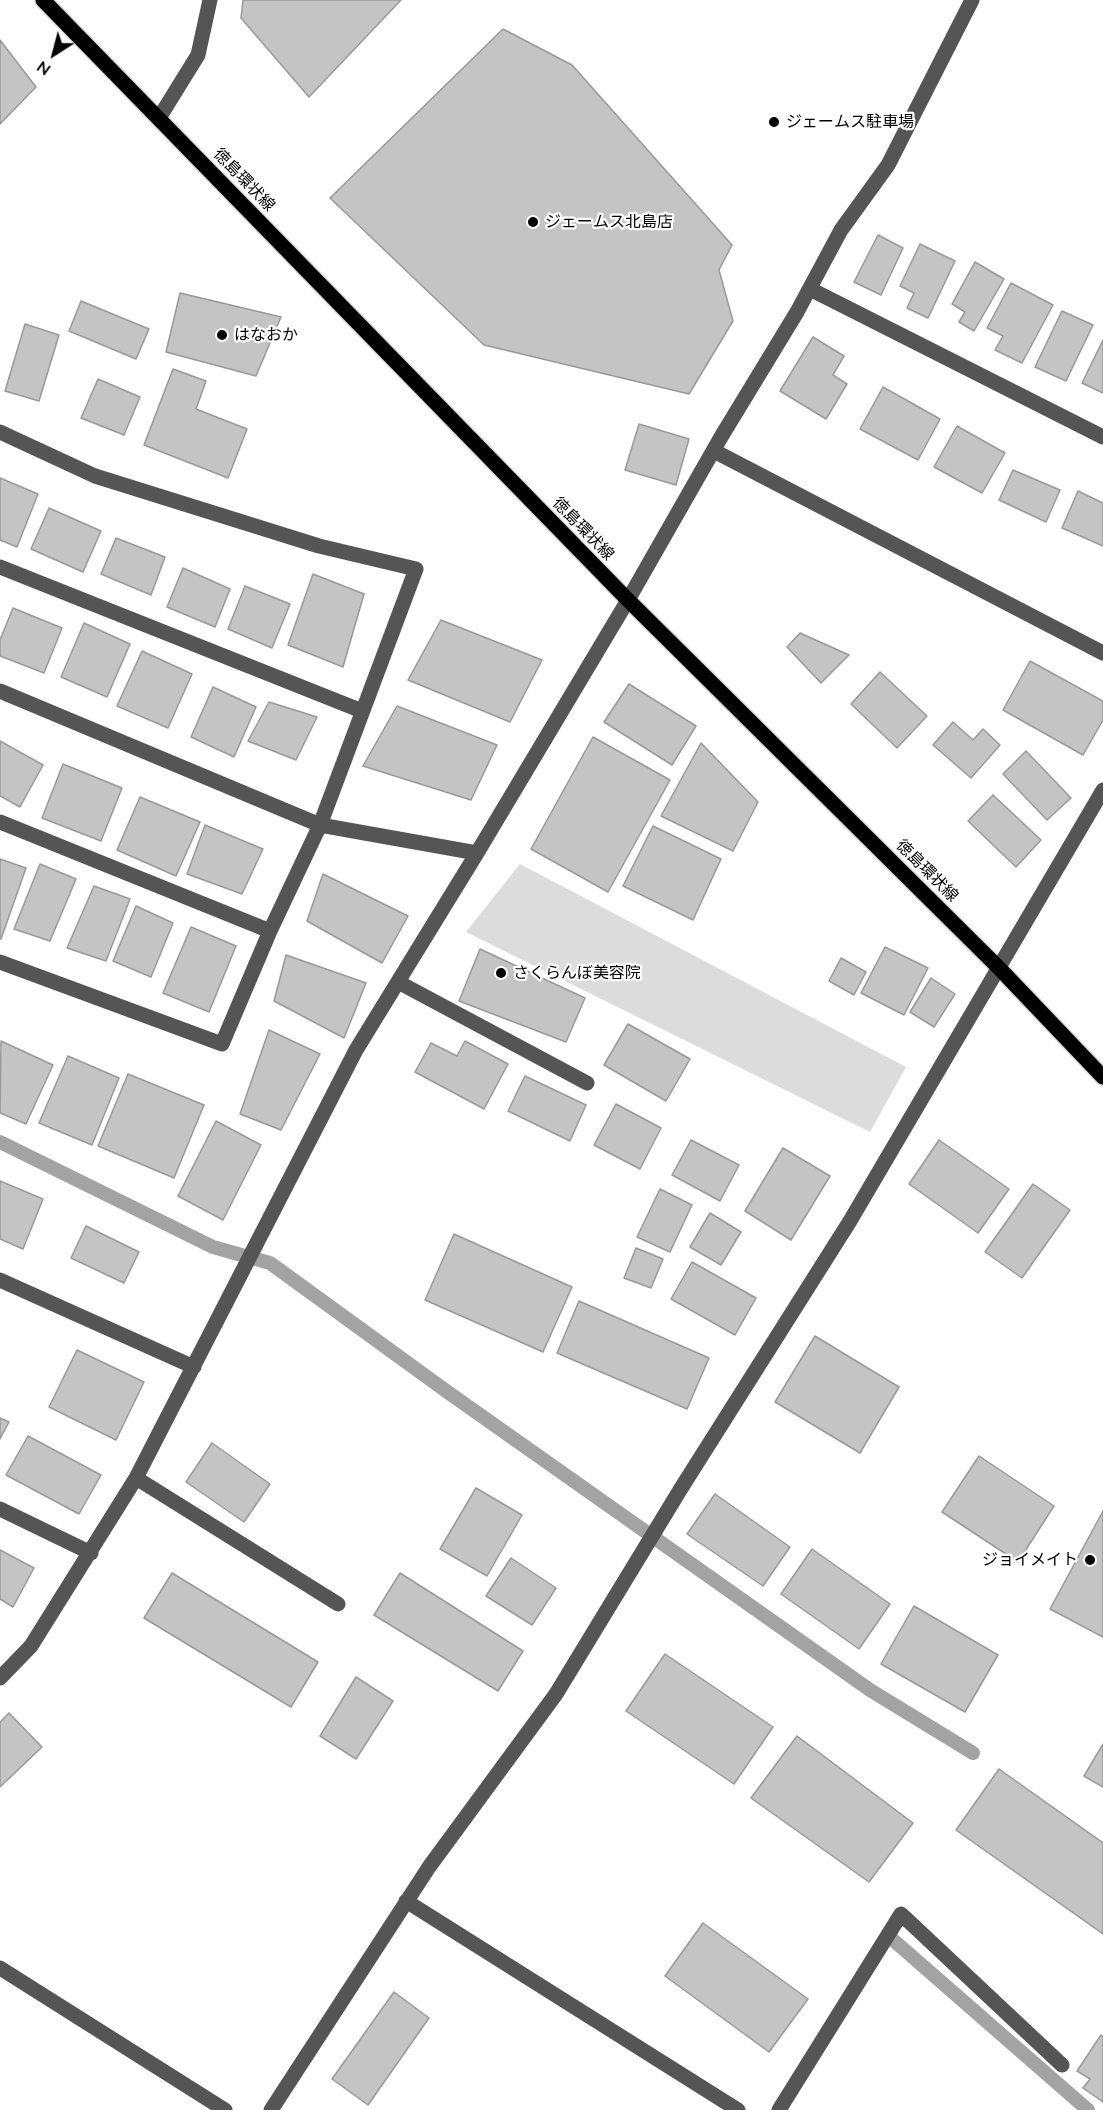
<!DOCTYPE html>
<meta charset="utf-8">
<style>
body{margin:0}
#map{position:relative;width:1103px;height:2110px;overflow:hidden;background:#fff;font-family:Mulish,sans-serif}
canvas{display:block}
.north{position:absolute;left:24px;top:24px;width:60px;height:60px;-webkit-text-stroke:4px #fff;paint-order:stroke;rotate:216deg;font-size:16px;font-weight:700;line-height:24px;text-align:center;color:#000}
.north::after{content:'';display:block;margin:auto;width:21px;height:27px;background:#000;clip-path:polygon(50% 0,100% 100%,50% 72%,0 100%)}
</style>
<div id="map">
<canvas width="1103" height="2110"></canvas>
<div class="north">N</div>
</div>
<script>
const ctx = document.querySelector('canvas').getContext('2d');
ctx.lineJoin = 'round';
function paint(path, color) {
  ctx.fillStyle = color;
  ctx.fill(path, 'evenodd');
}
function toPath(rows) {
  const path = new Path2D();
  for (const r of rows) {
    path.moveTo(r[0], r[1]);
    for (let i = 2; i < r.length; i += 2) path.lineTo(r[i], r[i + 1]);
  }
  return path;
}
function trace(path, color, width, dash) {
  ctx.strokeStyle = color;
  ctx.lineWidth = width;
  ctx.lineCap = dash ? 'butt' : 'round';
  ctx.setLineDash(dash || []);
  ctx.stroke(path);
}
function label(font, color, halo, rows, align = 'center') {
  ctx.font = font + ' Mulish,"Noto Sans JP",sans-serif';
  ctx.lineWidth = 4.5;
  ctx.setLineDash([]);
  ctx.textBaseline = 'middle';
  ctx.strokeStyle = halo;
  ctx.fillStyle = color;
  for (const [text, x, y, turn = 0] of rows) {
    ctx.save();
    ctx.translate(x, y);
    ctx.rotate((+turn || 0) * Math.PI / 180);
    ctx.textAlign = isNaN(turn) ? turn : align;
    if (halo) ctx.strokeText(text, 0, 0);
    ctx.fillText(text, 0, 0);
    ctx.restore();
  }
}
const green = toPath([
 [520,864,906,1067,870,1132,466,932]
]);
const stream = toPath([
 [0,1142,213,1247,270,1263,449,1393,870,1690,973,1753],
 [892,1939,1088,2110]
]);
const building = toPath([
 [243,0,401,0,309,97,241,18,243,0],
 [503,29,572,65,732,245,719,270,733,321,689,394,484,345,330,198,503,29],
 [0,40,36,87,0,124,0,40],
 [878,235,903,248,881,295,854,282,878,235],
 [920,244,955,261,928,318,907,308,914,293,900,286,920,244],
 [975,262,1004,279,974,331,959,322,965,312,952,304,975,262],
 [1011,283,1053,305,1022,363,995,350,1003,336,987,328,1011,283],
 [180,293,281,317,256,376,166,352,180,293],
 [81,301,149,329,136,359,69,331,81,301],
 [1062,311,1093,325,1066,381,1035,367,1062,311],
 [25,324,59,335,39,401,5,391,25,324],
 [813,337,844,356,833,375,847,384,826,419,780,391,813,337],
 [1103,340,1103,393,1082,383,1103,340],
 [173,369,206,381,196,409,247,429,228,478,144,445,173,369],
 [98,379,140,397,124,435,81,418,98,379],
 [883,387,940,419,918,460,860,429,883,387],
 [639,424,689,439,676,485,625,470,639,424],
 [957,426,1005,453,982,493,934,467,957,426],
 [1013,470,1060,490,1046,522,999,500,1013,470],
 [0,478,38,494,17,547,0,540,0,478],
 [1078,491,1103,503,1103,546,1062,528,1078,491],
 [49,508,101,531,83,572,31,549,49,508],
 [116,538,165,557,151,595,101,574,116,538],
 [183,568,230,589,215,627,167,607,183,568],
 [313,574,364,594,343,667,288,645,313,574],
 [245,586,290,604,272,648,228,629,245,586],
 [13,608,62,628,44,673,0,656,0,640,13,608],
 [441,620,542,660,510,722,408,680,441,620],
 [84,623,130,644,107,697,61,677,84,623],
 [800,633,849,655,821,683,787,647,800,633],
 [142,651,192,674,168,728,117,706,142,651],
 [1030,661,1103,701,1103,720,1083,755,1003,710,1030,661],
 [880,672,927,716,897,748,851,704,880,672],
 [629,684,696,726,672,765,604,722,629,684],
 [213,687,256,707,234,757,191,737,213,687],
 [269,702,317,717,296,760,248,741,269,702],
 [397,706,497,745,471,800,363,766,397,706],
 [953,722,973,740,983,729,1000,745,971,778,933,745,953,722],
 [593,737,670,780,608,892,531,849,593,737],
 [0,741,43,765,20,807,0,796,0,741],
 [701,743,758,802,733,851,661,816,701,743],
 [1026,751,1071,798,1047,820,1003,774,1026,751],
 [63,764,122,788,101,841,42,818,63,764],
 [993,795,1041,840,1016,867,968,821,993,795],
 [140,797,200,822,176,876,117,850,140,797],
 [205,825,263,849,242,894,187,874,205,825],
 [653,826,721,859,693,920,623,886,653,826],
 [0,859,26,868,1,939,0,939,0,859],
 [40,864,76,879,50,941,14,929,40,864],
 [323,874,408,916,382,963,307,921,323,874],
 [94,886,130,899,106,961,67,948,94,886],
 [136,906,173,923,151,977,113,961,136,906],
 [191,927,236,946,209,1012,163,993,191,927],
 [885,947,928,968,904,1015,861,993,885,947],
 [480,949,585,998,566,1042,459,1001,480,949],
 [286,955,366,983,344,1038,274,1001,286,955],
 [841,958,866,972,854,995,829,981,841,958],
 [931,978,955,994,934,1027,910,1012,931,978],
 [628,1024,690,1059,666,1101,604,1065,628,1024],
 [269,1030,320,1054,281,1130,240,1114,269,1030],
 [1,1041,53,1065,26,1124,0,1113,1,1041],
 [465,1041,508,1064,484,1109,415,1072,431,1043,457,1056,465,1041],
 [68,1056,119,1078,92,1145,39,1123,68,1056],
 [128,1074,204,1105,174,1178,98,1146,128,1074],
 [525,1076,586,1105,570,1141,508,1111,525,1076],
 [616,1104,661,1128,640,1169,594,1145,616,1104],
 [216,1121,261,1145,223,1220,178,1196,216,1121],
 [691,1140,739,1165,720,1201,672,1175,691,1140],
 [939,1140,1009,1189,978,1233,909,1184,939,1140],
 [783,1148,830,1176,791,1240,745,1211,783,1148],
 [0,1181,43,1199,23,1249,0,1239,0,1181],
 [1033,1184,1070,1210,1022,1278,985,1252,1033,1184],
 [660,1189,692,1205,670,1252,637,1237,660,1189],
 [710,1213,741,1232,721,1265,690,1247,710,1213],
 [86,1226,139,1252,124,1283,71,1258,86,1226],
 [454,1234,572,1287,543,1352,425,1300,454,1234],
 [636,1248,663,1259,651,1288,624,1278,636,1248],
 [692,1262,756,1298,735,1335,671,1299,692,1262],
 [579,1301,709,1358,687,1409,557,1353,579,1301],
 [815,1336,899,1387,860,1453,775,1402,815,1336],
 [77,1350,144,1382,116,1440,49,1407,77,1350],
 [0,1418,9,1422,0,1439,0,1418],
 [28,1436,101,1475,79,1514,6,1475,28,1436],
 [212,1443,270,1484,244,1522,186,1482,212,1443],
 [979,1456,1054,1506,1018,1562,942,1512,979,1456],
 [476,1488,522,1515,487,1576,440,1549,476,1488],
 [715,1494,790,1547,763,1586,687,1534,715,1494],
 [1103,1511,1103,1637,1050,1609,1103,1511],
 [812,1549,890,1604,859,1649,781,1594,812,1549],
 [0,1550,34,1568,13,1607,0,1599,0,1550],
 [511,1558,556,1588,532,1625,486,1596,511,1558],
 [172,1573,318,1662,291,1707,144,1618,172,1573],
 [400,1573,523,1651,498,1691,374,1615,400,1573],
 [914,1606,998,1655,965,1712,881,1664,914,1606],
 [665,1654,773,1727,734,1784,626,1711,665,1654],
 [356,1677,393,1701,356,1759,320,1736,356,1677],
 [9,1713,42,1747,0,1787,0,1722,9,1713],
 [797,1736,913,1823,869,1882,751,1798,797,1736],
 [1103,1744,1103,1787,1084,1776,1103,1744],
 [999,1769,1103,1843,1103,1934,956,1830,999,1769],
 [703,1923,808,1999,769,2052,665,1976,703,1923],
 [394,1992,429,2018,368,2105,332,2079,394,1992],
 [1101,2035,1103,2037,1103,2102,1083,2088,1090,2079,1077,2071,1101,2035]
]);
const minor = toPath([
 [159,118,198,55,210,0],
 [810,289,1103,437],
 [0,432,95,476,319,546,416,569,320,825,270,931,222,1044,0,962],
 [714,451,1103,653],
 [0,567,362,711],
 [0,691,320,825,477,853],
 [0,822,270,931],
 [398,982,587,1083],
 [0,1280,194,1367],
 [136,1478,338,1604],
 [0,1509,91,1553],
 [0,1678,31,1646,136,1478,356,1050,477,853,628,600,721,437,797,312,841,230,888,165,972,0],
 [406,1901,738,2110],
 [0,1968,225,2110],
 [271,2110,429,1867,556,1694,680,1490,850,1221,1103,790],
 [779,2110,901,1914,1062,2065]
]);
const major = toPath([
 [43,0,628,600,999,968,1103,1077]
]);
const markers = [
 [774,122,6,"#000"],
 [533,222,6,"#000"],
 [222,335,6,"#000"],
 [501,973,6,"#000"],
 [1090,1560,6,"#000"]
];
const poiNames = [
 ["ジェームス駐車場",786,122],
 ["ジェームス北島店",545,222],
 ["はなおか",234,335],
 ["さくらんぼ美容院",513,973],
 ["ジョイメイト",1078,1560,"right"]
];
const streetNames = [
 ["徳島環状線",244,180,46],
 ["徳島環状線",583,529,46],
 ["徳島環状線",927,871,45]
];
paint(green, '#dcdcdc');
trace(stream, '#a3a3a3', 14);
paint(building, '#c4c4c4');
trace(building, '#999', 1.5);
trace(major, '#dbdbdb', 18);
trace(minor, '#555', 15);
trace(major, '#000', 15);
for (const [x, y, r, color] of markers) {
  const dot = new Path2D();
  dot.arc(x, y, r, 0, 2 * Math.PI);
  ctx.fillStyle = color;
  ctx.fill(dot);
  trace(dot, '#fff', 2);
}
label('16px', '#000', '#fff', poiNames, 'left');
label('16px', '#000', '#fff', streetNames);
</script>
